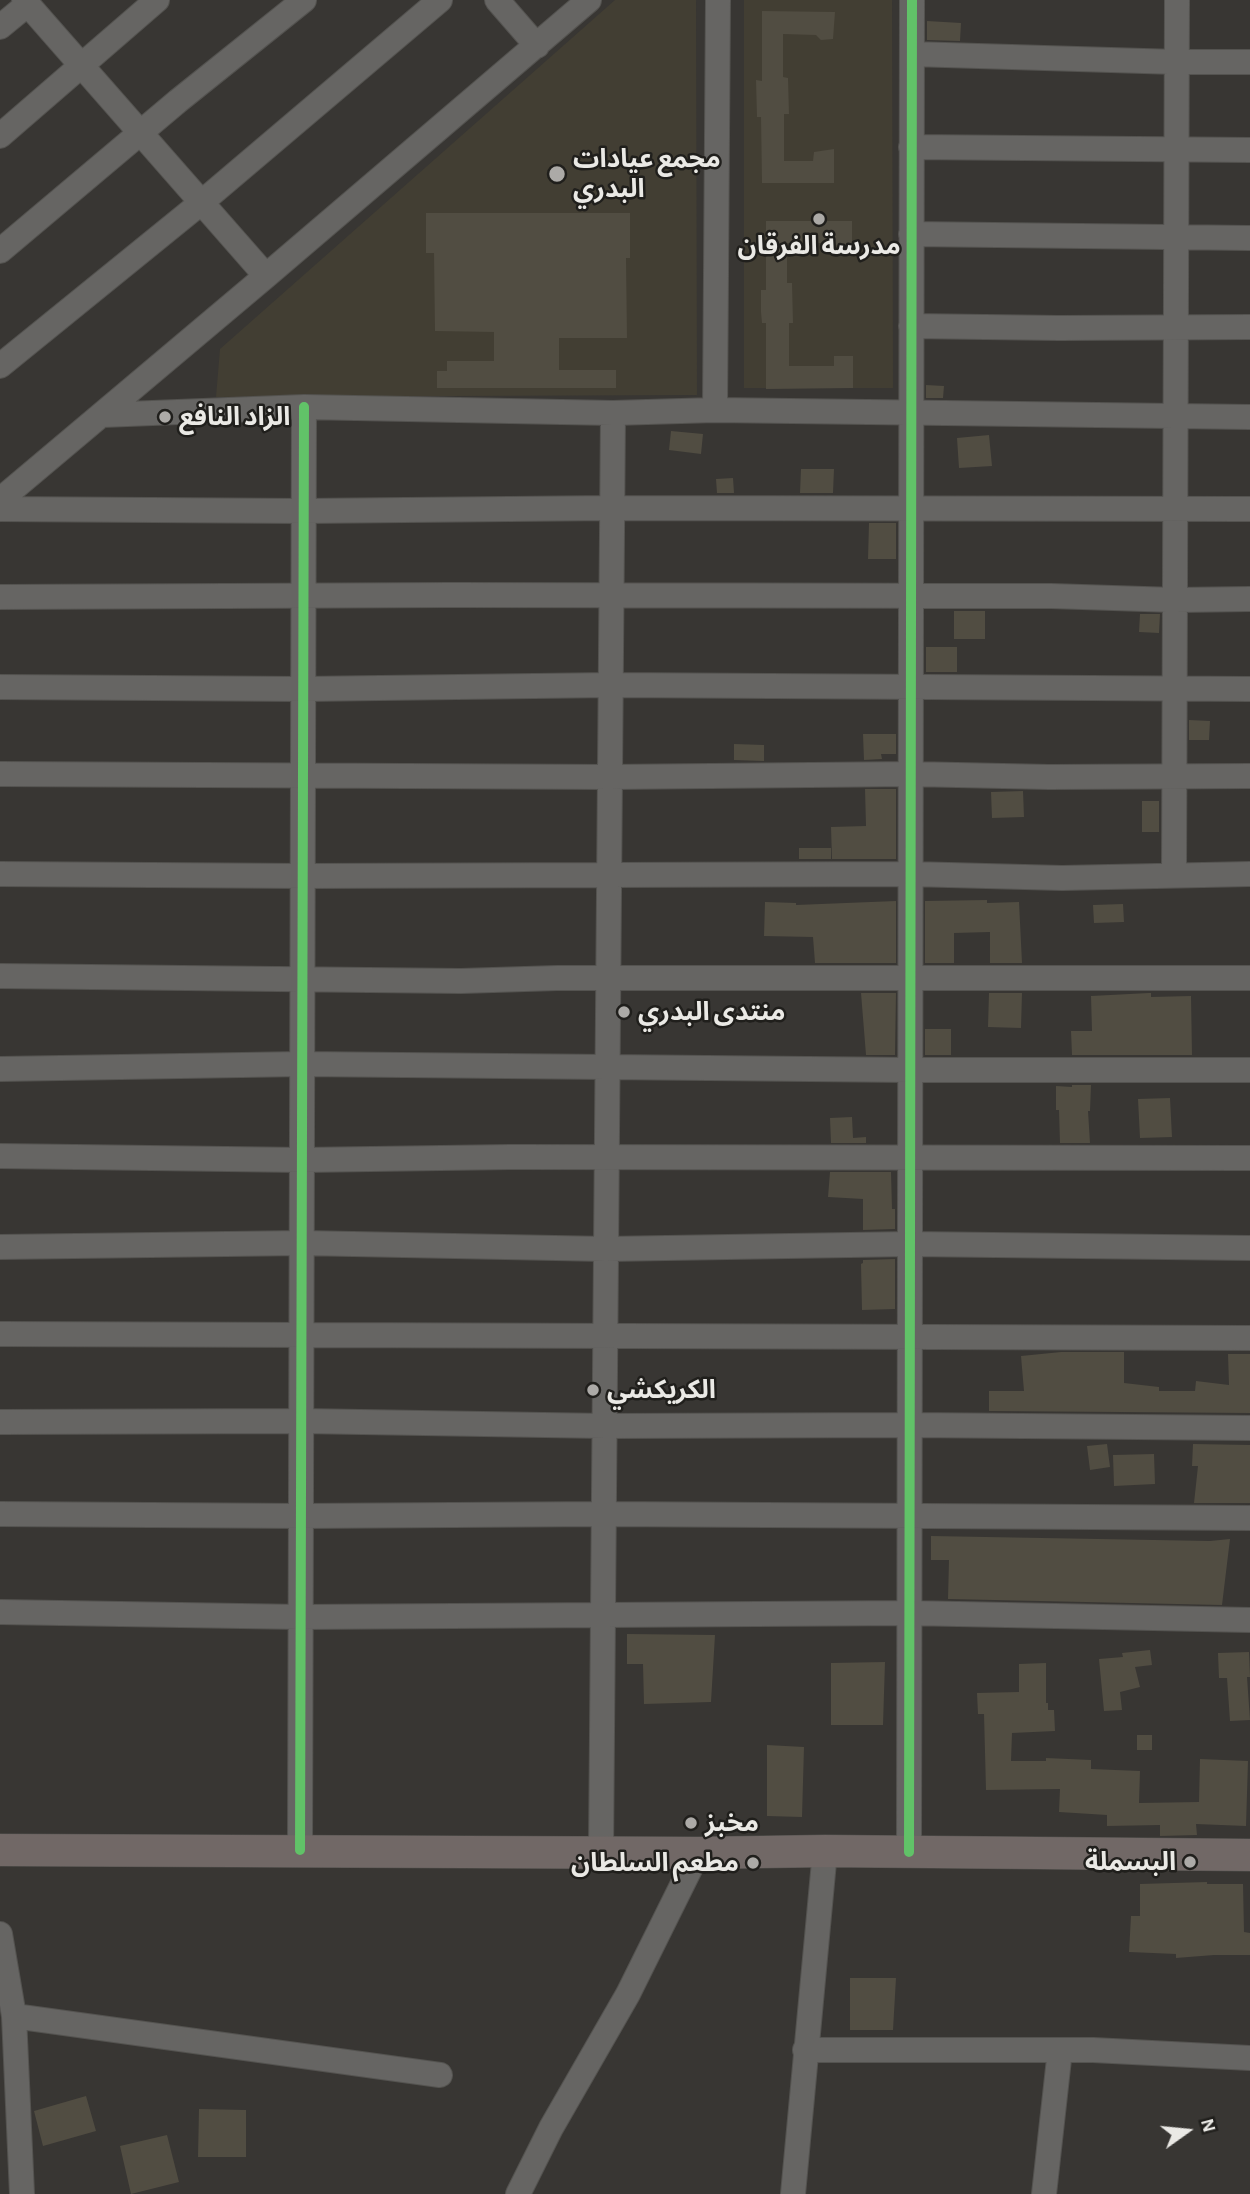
<!DOCTYPE html>
<meta charset="utf-8">
<style>
body{margin:0}
#map{position:relative;width:1250px;height:2194px;overflow:hidden;background:#383633;font-family:"Alegreya Sans",sans-serif}
canvas{display:block}
.north{position:absolute;left:1152px;top:2096px;width:70px;height:70px;-webkit-text-stroke:5px #201f1c;paint-order:stroke;rotate:75deg;font-size:19px;font-weight:700;line-height:28px;text-align:center;color:#eae9e5}
.north::after{content:'';display:block;margin:auto;width:24px;height:32px;background:#eae9e5;clip-path:polygon(50% 0,100% 100%,50% 72%,0 100%)}
</style>
<div id="map">
<canvas width="1250" height="2194"></canvas>
<div class="north">N</div>
</div>
<script>
const ctx = document.querySelector('canvas').getContext('2d');
ctx.lineJoin = 'round';
function paint(path, color) {
  ctx.fillStyle = color;
  ctx.fill(path, 'evenodd');
}
function toPath(rows) {
  const path = new Path2D();
  for (const r of rows) {
    path.moveTo(r[0], r[1]);
    for (let i = 2; i < r.length; i += 2) path.lineTo(r[i], r[i + 1]);
  }
  return path;
}
function trace(path, color, width, dash) {
  ctx.strokeStyle = color;
  ctx.lineWidth = width;
  ctx.lineCap = dash ? 'butt' : 'round';
  ctx.setLineDash(dash || []);
  ctx.stroke(path);
}
function label(font, color, halo, rows, align = 'center') {
  ctx.font = font + ' "Alegreya Sans","Noto Sans Arabic",sans-serif';
  ctx.lineWidth = 5;
  ctx.setLineDash([]);
  ctx.textBaseline = 'middle';
  ctx.strokeStyle = halo;
  ctx.fillStyle = color;
  for (const [text, x, y, turn = 0] of rows) {
    ctx.save();
    ctx.translate(x, y);
    ctx.rotate((+turn || 0) * Math.PI / 180);
    ctx.textAlign = isNaN(turn) ? turn : align;
    if (halo) ctx.strokeText(text, 0, 0);
    ctx.fillText(text, 0, 0);
    ctx.restore();
  }
}
const built = toPath([
 [615,0,696,0,697,395,216,397,220,349],
 [744,0,892,0,893,388,744,388]
]);
const building = toPath([
 [762,11,835,12,833,39,821,40,816,35,783,34,783,77,788,78,789,114,784,114,784,161,813,161,814,152,834,149,834,183,762,183,761,117,757,117,756,80,762,81],
 [927,21,961,23,960,41,927,40],
 [426,213,630,213,630,258,626,258,627,338,559,338,559,370,616,370,616,388,437,388,437,371,447,371,447,361,494,361,494,332,435,331,434,253,426,253],
 [766,221,852,221,852,246,838,246,832,243,787,243,787,283,792,283,793,323,789,323,789,366,834,366,834,356,853,356,853,388,766,389,766,323,762,323,761,312,761,290,766,290],
 [926,385,944,386,943,398,926,398],
 [671,431,703,434,701,454,669,450],
 [989,435,992,466,959,468,957,438],
 [801,469,834,469,833,493,800,493],
 [733,478,734,493,717,493,716,479],
 [869,523,896,523,896,559,868,559],
 [954,611,985,611,985,639,954,639],
 [1140,614,1160,614,1159,633,1139,632],
 [926,647,957,647,957,672,926,672],
 [1189,720,1210,721,1209,740,1189,740],
 [863,734,896,734,896,754,881,754,882,759,864,760],
 [734,744,764,745,764,761,734,760],
 [865,789,896,789,896,859,832,859,831,827,866,826],
 [1023,791,1024,817,992,818,991,792],
 [1142,801,1159,801,1159,832,1142,832],
 [799,848,831,848,831,859,799,859],
 [987,900,987,903,1019,902,1022,963,990,963,990,932,954,933,954,963,925,963,925,901],
 [896,901,896,963,815,963,813,937,764,936,765,902,796,903,796,905],
 [1123,904,1124,922,1094,923,1093,905],
 [861,993,896,993,895,1055,866,1055],
 [989,993,1022,993,1021,1028,988,1027],
 [1149,993,1151,993,1151,997,1191,996,1192,1055,1072,1055,1071,1031,1092,1031,1091,996],
 [925,1029,951,1029,951,1055,925,1055],
 [1072,1085,1091,1085,1090,1111,1088,1111,1090,1143,1060,1143,1059,1110,1056,1110,1056,1086,1072,1087],
 [1170,1098,1172,1137,1140,1138,1138,1099],
 [852,1117,853,1138,866,1137,866,1143,831,1143,830,1118],
 [830,1172,891,1172,892,1209,895,1209,895,1229,863,1230,863,1199,828,1197],
 [895,1259,895,1309,862,1310,861,1264,863,1263,863,1260],
 [1061,1352,1124,1352,1124,1383,1159,1387,1159,1391,1195,1391,1196,1381,1229,1385,1228,1354,1250,1354,1250,1413,989,1411,989,1391,1024,1391,1021,1356],
 [1107,1444,1110,1467,1090,1470,1087,1446],
 [1193,1444,1250,1445,1250,1503,1194,1503,1198,1466,1192,1466],
 [1154,1454,1155,1484,1114,1486,1113,1455],
 [931,1536,1210,1541,1230,1539,1222,1605,948,1599,949,1560,931,1560],
 [627,1634,715,1635,711,1702,644,1704,643,1664,627,1664],
 [1150,1650,1152,1665,1135,1667,1140,1687,1120,1692,1122,1710,1104,1711,1099,1659,1123,1657,1122,1653],
 [1249,1652,1250,1677,1247,1677,1250,1720,1230,1721,1227,1678,1219,1678,1218,1653],
 [885,1662,883,1725,831,1725,831,1663],
 [1046,1663,1046,1703,1048,1703,1048,1710,1054,1710,1055,1731,1012,1733,1011,1761,1046,1761,1046,1758,1091,1760,1091,1769,1140,1771,1139,1803,1199,1802,1200,1759,1248,1761,1246,1826,1196,1824,1197,1835,1160,1836,1160,1825,1107,1826,1107,1815,1059,1812,1060,1789,986,1790,984,1714,978,1714,977,1693,1019,1692,1019,1664],
 [1137,1735,1152,1735,1152,1750,1137,1750],
 [767,1745,804,1747,802,1817,767,1816],
 [1207,1882,1207,1884,1243,1884,1244,1932,1250,1933,1250,1955,1214,1955,1176,1958,1176,1954,1129,1952,1131,1916,1140,1916,1140,1884],
 [850,1978,896,1978,893,2030,850,2030],
 [86,2096,96,2131,43,2146,34,2111],
 [199,2109,246,2110,246,2157,198,2157],
 [167,2135,179,2182,131,2194,120,2146]
]);
const minor = toPath([
 [24,0,266,276],
 [497,0,537,46],
 [0,27,28,4],
 [912,54,1177,62,1250,62],
 [0,136,157,0],
 [911,147,1250,150],
 [911,234,1250,238],
 [0,251,178,101,304,0],
 [911,326,1059,328,1250,327],
 [0,366,202,202,440,0],
 [715,410,718,0],
 [102,415,304,407,613,413,715,410,1250,417],
 [0,500,266,276,589,0],
 [0,509,303,511,612,508,1250,509],
 [0,597,450,595,1051,596,1175,600,1250,599],
 [0,687,303,689,611,685,1250,689],
 [0,774,610,777,911,774,1049,777,1250,776],
 [0,874,303,876,911,874,1062,878,1250,874],
 [1174,875,1177,0],
 [0,976,461,981,557,978,1250,978],
 [0,1069,302,1064,910,1070,1250,1070],
 [0,1156,302,1160,510,1157,1250,1158],
 [0,1247,302,1243,606,1249,910,1244,1250,1248],
 [0,1334,1250,1338],
 [0,1422,301,1421,605,1426,910,1425,1250,1428],
 [0,1514,301,1516,604,1514,1250,1518],
 [0,1612,301,1617,909,1613,1250,1620],
 [300,1850,304,407],
 [601,1852,613,413],
 [909,1852,912,0],
 [0,1934,14,2016,22,2194],
 [14,2016,440,2075],
 [805,2050,1093,2050,1250,2058],
 [518,2194,551,2128,628,1994,698,1853],
 [793,2194,825,1851],
 [1044,2194,1060,2050]
]);
const major = toPath([
 [0,1850,698,1853,825,1851,1250,1855]
]);
const cycleway = toPath([
 [300,1850,304,407],
 [909,1852,912,0]
]);
const markers = [
 [557,174,9,"#acaaa7"],
 [819,219,7,"#acaaa7"],
 [165,417,7,"#acaaa7"],
 [624,1012,7,"#acaaa7"],
 [593,1390,7,"#acaaa7"],
 [691,1823,7,"#acaaa7"],
 [1190,1862,7,"#acaaa7"],
 [753,1863,7,"#acaaa7"]
];
const poiNames = [
 ["مجمع عيادات",573,159],
 ["البدري",573,189],
 ["مدرسة الفرقان",819,246,"center"],
 ["الزاد النافع",179,417],
 ["منتدى البدري",638,1012],
 ["الكريكشي",607,1390],
 ["مخبز",705,1823],
 ["البسملة",1176,1862,"right"],
 ["مطعم السلطان",739,1863,"right"]
];
paint(built, '#423e33');
paint(building, '#514d42');
trace(minor, '#545350', 26);
trace(major, '#545350', 33);
trace(minor, '#666563', 24);
trace(major, '#716866', 32);
trace(cycleway, '#61c268', 10);
for (const [x, y, r, color] of markers) {
  const dot = new Path2D();
  dot.arc(x, y, r, 0, 2 * Math.PI);
  ctx.fillStyle = color;
  ctx.fill(dot);
  trace(dot, '#201f1c', 2.5);
}
label('bold 26px', '#eae9e5', '#201f1c', poiNames, 'left');
</script>
